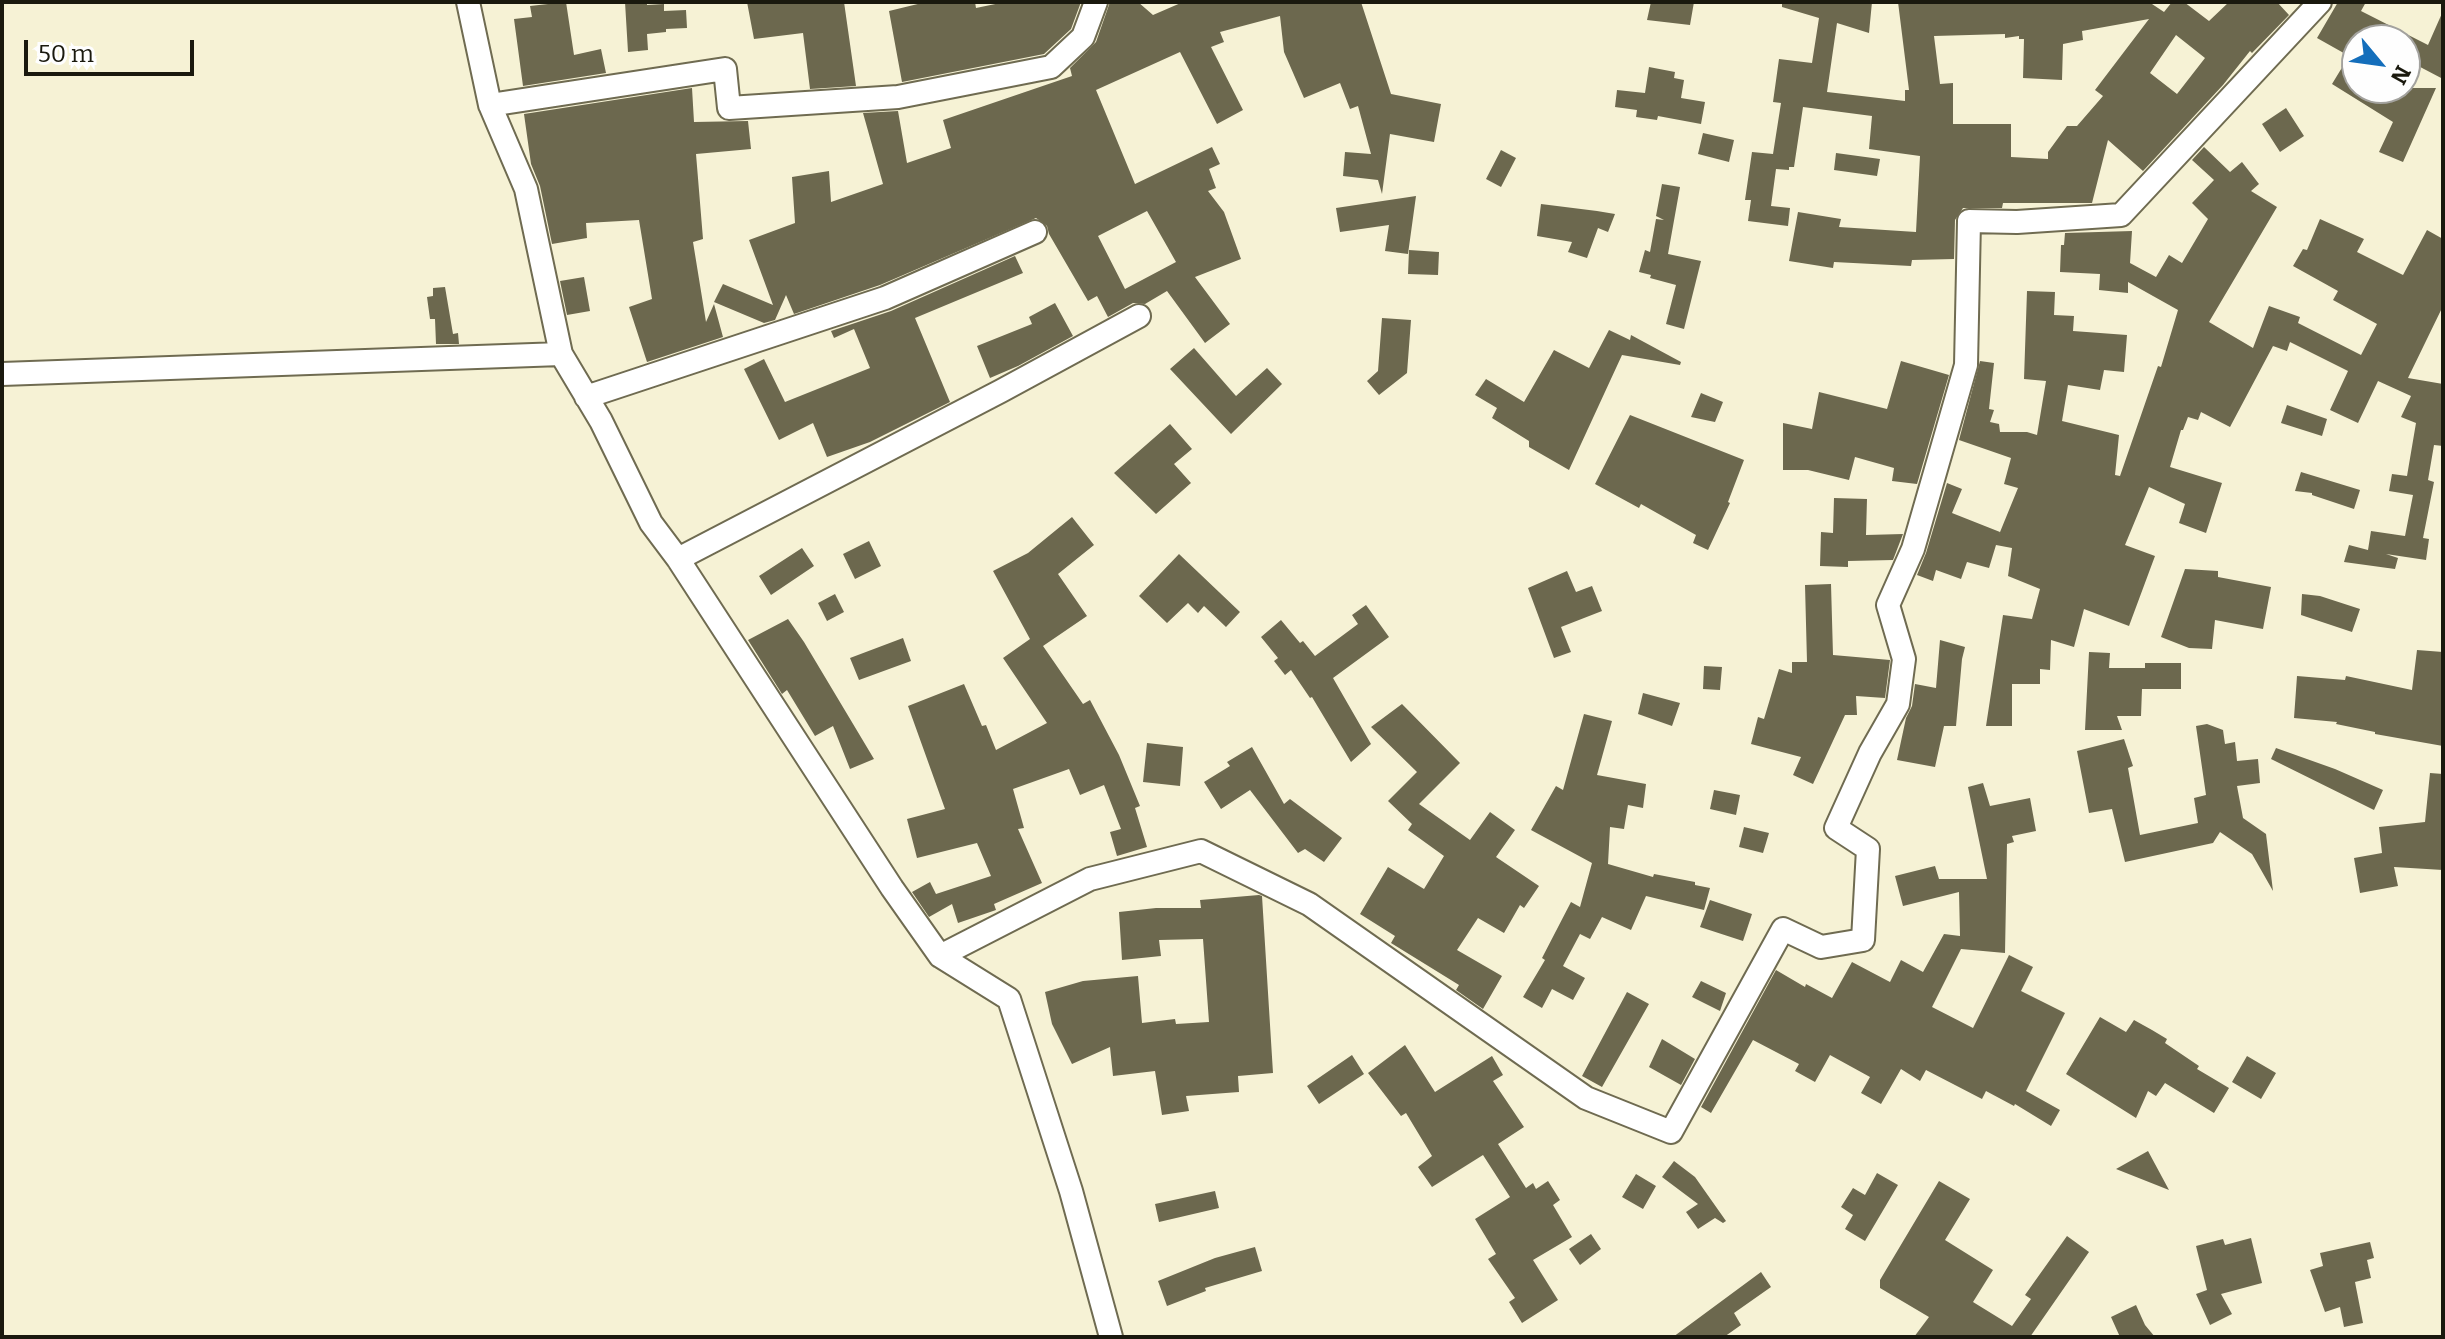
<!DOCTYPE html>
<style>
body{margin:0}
#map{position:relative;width:2445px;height:1339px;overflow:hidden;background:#f6f2d5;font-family:Bitter,serif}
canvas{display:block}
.frame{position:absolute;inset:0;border:4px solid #1a190e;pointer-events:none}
.north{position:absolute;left:2341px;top:24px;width:80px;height:80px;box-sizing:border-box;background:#fefefe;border:2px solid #a3a29e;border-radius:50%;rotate:119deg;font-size:22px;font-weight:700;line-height:32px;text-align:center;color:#1a190e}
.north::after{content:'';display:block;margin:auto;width:28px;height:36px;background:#146ebb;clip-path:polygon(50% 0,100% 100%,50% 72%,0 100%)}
.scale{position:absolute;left:24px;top:40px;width:170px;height:36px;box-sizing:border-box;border:4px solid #1a190e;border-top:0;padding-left:10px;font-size:24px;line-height:28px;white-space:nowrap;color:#1a190e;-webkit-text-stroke:6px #fefefe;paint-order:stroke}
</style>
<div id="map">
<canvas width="2445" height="1339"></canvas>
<div class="frame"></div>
<div class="north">N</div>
<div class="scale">50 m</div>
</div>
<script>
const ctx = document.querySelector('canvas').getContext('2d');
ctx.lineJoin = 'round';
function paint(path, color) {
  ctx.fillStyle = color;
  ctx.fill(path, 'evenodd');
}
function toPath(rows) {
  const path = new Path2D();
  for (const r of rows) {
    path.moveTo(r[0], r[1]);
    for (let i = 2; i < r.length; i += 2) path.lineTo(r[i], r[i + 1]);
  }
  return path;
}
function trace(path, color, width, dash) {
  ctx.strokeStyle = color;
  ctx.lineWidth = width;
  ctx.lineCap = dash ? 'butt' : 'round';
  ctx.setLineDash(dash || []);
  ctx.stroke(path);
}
const building = toPath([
 [566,2,574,55,601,49,606,73,523,86,514,19,532,17,530,6],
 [625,2,647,2,647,5,664,4,664,11,686,10,687,28,666,29,666,32,647,34,648,50,628,52],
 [747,2,844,2,856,86,810,89,803,33,754,39],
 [926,2,975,2,976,8,1005,2,1081,2,1071,29,1044,54,902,82,889,11],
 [1110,2,1138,2,1153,15,1183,2,1361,2,1391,94,1441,104,1434,142,1390,134,1382,194,1378,180,1343,176,1345,152,1371,154,1358,106,1350,109,1340,83,1304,98,1284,52,1280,16,1220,32,1224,42,1211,47,1243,110,1217,124,1180,52,1096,90,1135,184,1212,147,1220,164,1209,169,1216,188,1208,191,1224,212,1241,259,1195,277,1230,324,1205,343,1167,291,1145,304,1133,303,1108,317,1097,296,1088,301,1049,234,1047,226,1036,218,880,285,794,314,786,295,775,320,764,323,714,302,723,284,773,305,749,240,795,223,792,177,829,171,831,202,883,184,863,113,898,111,907,163,951,148,943,120,1072,76,1070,68,1096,42],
 [1147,211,1176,262,1125,289,1098,236],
 [1651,2,1694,2,1690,25,1647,20],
 [1782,2,1872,2,1869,33,1837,23,1827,92,1905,101,1905,90,1909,90,1898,2,2149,2,2164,12,2172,2,2184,2,2209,21,2229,2,2277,2,2289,15,2252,53,2250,51,2223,85,2143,171,2108,140,2092,203,2003,203,2002,208,1963,208,1955,220,1954,259,1912,260,1911,266,1834,262,1833,268,1789,261,1798,212,1841,219,1839,227,1916,232,1920,156,1869,149,1872,116,1803,107,1794,167,1789,167,1789,170,1776,169,1771,206,1790,208,1788,226,1748,221,1751,200,1745,200,1752,152,1773,154,1781,103,1773,102,1779,59,1812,63,1819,18,1782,7],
 [2149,19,2095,90,2103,96,2077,126,2067,126,2048,152,2048,159,2011,157,2011,124,1953,124,1953,83,1940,84,1934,36,2005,34,2005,38,2019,36,2019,39,2024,39,2023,78,2062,80,2063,44,2083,40,2082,31],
 [2176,35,2205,58,2177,94,2150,73],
 [2338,2,2366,2,2361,11,2428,45,2443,11,2443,79,2405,59,2405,40,2357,40,2357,88,2436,88,2403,162,2379,152,2393,122,2332,84,2349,56,2317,38],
 [1649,67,1675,72,1674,78,1684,80,1681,98,1705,102,1701,124,1658,116,1657,120,1636,117,1637,110,1615,107,1617,90,1645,93],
 [692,88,694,122,748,121,751,149,696,154,703,239,693,242,706,322,714,304,723,337,647,362,629,307,652,299,639,220,586,223,587,238,552,244,540,186,531,164,524,114],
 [2286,108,2304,136,2280,152,2262,124],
 [1703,133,1734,140,1729,162,1698,154],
 [2204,147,2230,172,2242,162,2259,184,2251,191,2277,207,2209,322,2253,348,2269,306,2300,317,2298,323,2361,355,2377,324,2333,300,2338,291,2293,266,2303,249,2307,250,2320,219,2364,239,2357,252,2403,275,2427,230,2443,239,2443,306,2408,378,2443,384,2443,446,2434,445,2428,480,2434,482,2423,538,2429,539,2426,560,2386,554,2398,558,2395,569,2344,562,2349,545,2368,550,2371,531,2405,536,2413,495,2389,491,2392,474,2407,476,2416,423,2401,417,2411,396,2378,381,2358,423,2330,410,2348,371,2290,342,2287,351,2273,346,2230,427,2201,412,2198,420,2188,417,2183,430,2181,430,2170,467,2222,483,2206,533,2179,523,2185,504,2149,487,2125,545,2155,556,2129,626,2084,609,2074,647,2051,640,2050,670,2040,669,2040,684,2012,684,2012,726,1986,726,2003,615,2032,619,2040,589,2008,576,2012,548,1996,545,1989,568,1967,562,1961,579,1936,570,1933,581,1917,575,1926,553,1947,483,1962,489,1952,513,2000,532,1998,537,2018,488,2004,484,2011,458,1959,440,1980,361,1994,363,1989,409,1994,410,1990,422,1999,424,2000,432,2027,432,2037,435,2046,381,2024,379,2027,291,2055,292,2054,315,2074,316,2073,331,2127,335,2124,372,2104,370,2100,390,2068,385,2062,421,2119,435,2115,475,2120,476,2158,366,2161,367,2178,310,2128,282,2128,293,2099,290,2100,274,2060,272,2061,245,2064,245,2065,233,2132,231,2130,263,2156,277,2169,255,2182,263,2208,219,2192,203,2214,180,2192,160],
 [1501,150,1516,158,1501,187,1486,179],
 [1836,153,1880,159,1877,176,1834,170],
 [1662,184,1680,187,1668,254,1701,261,1684,329,1666,324,1676,285,1650,278,1651,275,1639,272,1645,250,1650,252,1656,219,1664,220,1656,216],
 [1416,196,1408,254,1385,251,1389,225,1340,232,1336,208],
 [1541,204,1597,211,1615,214,1608,232,1598,228,1587,258,1568,252,1572,242,1537,236],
 [1409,250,1439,252,1438,275,1408,274],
 [1015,256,1023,273,915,318,950,402,870,442,827,457,813,423,779,440,744,369,764,359,785,402,870,368,854,329,834,338,831,331,891,311],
 [584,277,590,311,567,315,560,281],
 [445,287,453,334,458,333,459,344,436,344,435,319,430,319,427,297,433,296,433,288],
 [1055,303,1073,336,1018,366,990,378,977,346,1032,324,1029,317],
 [1382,318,1411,320,1407,373,1379,395,1367,381,1378,371],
 [1609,330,1630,340,1631,335,1681,362,1680,365,1622,355,1569,470,1529,447,1529,441,1492,418,1497,408,1475,395,1486,379,1524,402,1554,350,1589,368],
 [1194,348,1236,396,1267,368,1282,384,1231,434,1170,369],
 [1901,361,1949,375,1917,484,1892,481,1894,468,1855,457,1849,480,1808,470,1783,470,1783,423,1812,429,1819,392,1887,409],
 [1701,393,1723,402,1715,422,1691,417],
 [2287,405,2327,419,2322,436,2281,423],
 [1630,415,1744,460,1728,502,1730,503,1708,550,1693,543,1696,535,1641,504,1639,508,1595,484],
 [1170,424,1192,449,1174,464,1191,483,1156,514,1114,473],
 [2301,472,2360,490,2354,509,2312,495,2312,493,2295,491],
 [1834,498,1867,499,1866,535,1903,534,1893,560,1848,561,1848,567,1820,566,1821,532,1833,533],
 [1072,517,1094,545,1058,574,1087,616,1043,646,1083,704,1090,700,1119,755,1140,806,1135,808,1147,847,1117,856,1110,832,1121,829,1104,785,1080,795,1069,769,1013,789,1024,828,1018,829,1042,883,994,904,996,910,958,923,952,904,929,917,912,892,930,882,936,894,991,876,977,843,917,858,907,819,945,809,908,706,964,684,982,726,986,725,996,750,1047,723,1003,658,1030,639,993,571,1028,553],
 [869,541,881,566,855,579,843,554],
 [802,548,814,566,771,595,759,576],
 [1179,554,1240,612,1226,627,1204,606,1198,613,1188,603,1167,623,1139,596],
 [2185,569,2218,571,2218,577,2271,587,2263,629,2215,620,2212,649,2189,648,2161,637],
 [1567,571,1576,592,1592,586,1602,611,1561,627,1571,652,1554,658,1528,588],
 [1831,584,1833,655,1890,660,1885,698,1856,696,1857,715,1845,715,1813,784,1793,775,1801,757,1751,744,1758,717,1764,719,1779,669,1792,673,1792,662,1807,662,1805,585],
 [835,594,844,612,827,621,818,603],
 [2302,594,2320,596,2360,609,2352,632,2301,615],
 [1366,605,1389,637,1333,678,1371,744,1351,762,1312,697,1310,698,1291,670,1285,675,1274,661,1278,658,1261,637,1281,620,1300,643,1303,641,1315,656,1358,624,1352,615],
 [788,619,804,642,874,759,850,769,833,726,815,736,787,690,782,694,748,640],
 [903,638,911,661,859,680,850,658],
 [1940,640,1965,647,1962,659,1956,726,1944,726,1935,767,1897,760,1906,718,1912,706,1915,684,1936,688],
 [2417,650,2443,652,2443,746,2375,734,2375,732,2336,724,2337,722,2294,718,2297,676,2345,680,2346,676,2412,690],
 [2089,652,2110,653,2109,668,2145,668,2145,663,2181,663,2181,689,2142,689,2141,716,2117,716,2122,730,2085,730],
 [1704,666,1722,667,1720,690,1703,689],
 [1643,693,1680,703,1672,726,1638,714],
 [1402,704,1460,763,1419,804,1470,840,1490,812,1515,830,1496,857,1539,886,1524,908,1520,905,1504,933,1478,918,1457,950,1502,976,1483,1009,1456,990,1459,985,1391,943,1395,936,1360,914,1388,867,1424,889,1444,856,1408,830,1412,824,1388,801,1417,772,1371,727],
 [1584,714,1612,721,1597,775,1646,784,1643,808,1628,805,1624,829,1610,827,1608,864,1653,877,1654,874,1695,882,1695,885,1710,888,1704,910,1646,896,1631,930,1602,917,1590,939,1580,934,1563,966,1585,978,1573,1000,1552,989,1542,1008,1523,997,1545,960,1542,958,1571,902,1580,907,1592,863,1531,830,1556,786,1563,790],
 [2207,724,2223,730,2225,744,2235,742,2237,761,2258,759,2260,783,2237,786,2243,818,2266,834,2273,891,2252,854,2220,832,2213,843,2125,862,2112,809,2089,813,2077,751,2124,739,2133,766,2128,768,2140,835,2198,823,2194,798,2206,795,2196,726],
 [1147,743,1183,747,1180,786,1143,782],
 [1252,747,1284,804,1290,799,1342,838,1324,862,1305,849,1298,853,1250,790,1221,809,1204,782,1230,766,1227,762],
 [2276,748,2335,769,2383,790,2374,810,2271,759],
 [2430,773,2443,774,2443,870,2394,867,2398,886,2360,893,2354,858,2382,853,2379,827,2425,822],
 [1983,783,1990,806,2030,798,2036,831,2012,836,2014,842,2007,844,2005,953,1961,949,1932,1007,1973,1028,2009,955,2033,967,2021,991,2065,1013,2026,1091,2060,1110,2051,1126,2015,1104,2014,1106,1986,1091,1982,1099,1926,1070,1920,1081,1901,1069,1881,1104,1861,1093,1870,1077,1830,1055,1815,1082,1795,1071,1799,1064,1753,1040,1711,1113,1701,1107,1776,970,1805,987,1806,984,1832,998,1852,962,1890,982,1901,960,1923,972,1944,934,1960,936,1959,892,1903,906,1895,876,1935,866,1939,879,1987,879,1968,787],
 [1714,790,1740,795,1736,815,1710,809],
 [1744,827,1769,833,1763,853,1739,847],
 [1259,895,1262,896,1273,1073,1238,1076,1239,1092,1186,1096,1189,1111,1162,1115,1155,1071,1113,1076,1110,1047,1072,1064,1052,1024,1045,992,1083,981,1138,976,1142,1023,1175,1019,1176,1024,1209,1022,1203,939,1159,940,1161,956,1122,960,1119,912,1156,908,1201,908,1200,900],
 [1710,900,1752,914,1743,941,1700,927],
 [1701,981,1726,993,1720,1011,1692,997],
 [1627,992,1649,1004,1602,1087,1582,1076],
 [2100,1017,2126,1032,2134,1020,2152,1030,2167,1039,2165,1043,2199,1066,2197,1069,2229,1088,2214,1113,2165,1083,2156,1096,2148,1091,2136,1118,2066,1074],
 [1662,1039,1695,1059,1681,1085,1649,1067],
 [1405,1045,1435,1092,1492,1056,1503,1075,1493,1081,1524,1127,1498,1144,1526,1188,1533,1183,1536,1189,1548,1181,1560,1200,1553,1205,1572,1237,1533,1260,1558,1300,1522,1323,1509,1302,1515,1298,1488,1259,1496,1254,1475,1219,1510,1197,1483,1155,1432,1187,1418,1167,1432,1156,1406,1113,1401,1116,1368,1073],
 [1352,1055,1364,1074,1319,1104,1307,1086],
 [2247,1056,2276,1073,2261,1099,2232,1082],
 [2148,1151,2169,1190,2116,1169],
 [1674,1161,1695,1177,1726,1221,1723,1223,1715,1218,1698,1229,1686,1212,1698,1204,1662,1177],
 [1877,1173,1898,1185,1865,1241,1845,1229,1853,1215,1841,1207,1853,1188,1865,1195],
 [1636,1174,1656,1186,1643,1209,1622,1197],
 [1939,1181,1970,1199,1945,1240,1993,1270,1973,1302,2012,1326,2031,1299,2025,1295,2067,1236,2089,1252,2030,1337,1914,1337,1929,1317,1880,1288,1880,1280],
 [1215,1191,1219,1208,1159,1222,1155,1204],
 [1591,1234,1601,1249,1580,1265,1569,1249],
 [2251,1238,2262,1283,2221,1294,2232,1314,2210,1325,2196,1294,2207,1290,2196,1246,2223,1239,2225,1245],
 [2370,1242,2374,1258,2367,1260,2371,1278,2355,1282,2363,1323,2344,1327,2340,1307,2325,1312,2310,1270,2323,1266,2320,1253],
 [1255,1247,1262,1271,1205,1288,1206,1291,1167,1306,1158,1281,1215,1258],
 [1761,1272,1771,1287,1734,1313,1741,1325,1724,1337,1673,1337],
 [2136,1305,2145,1325,2155,1337,2120,1337,2111,1317]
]);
const minor = toPath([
 [468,2,490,105,526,189,561,354,601,421,651,523,678,559,892,888,940,956,1009,999,1071,1191,1111,1337],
 [490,105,725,69,729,108,898,97,1051,67,1083,37,1096,2],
 [2,374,561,354],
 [586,397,885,298,1035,232],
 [678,559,1001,391,1139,316],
 [940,956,1090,879,1201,851,1309,904,1586,1098,1671,1132,1783,929,1821,947,1863,940,1868,849,1836,828,1870,753,1898,704,1904,659,1888,605,1913,549,1966,365,1969,221,2017,222,2121,215,2320,2]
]);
paint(building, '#6c684e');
trace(minor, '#6f6b51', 26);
trace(minor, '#fff', 22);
</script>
